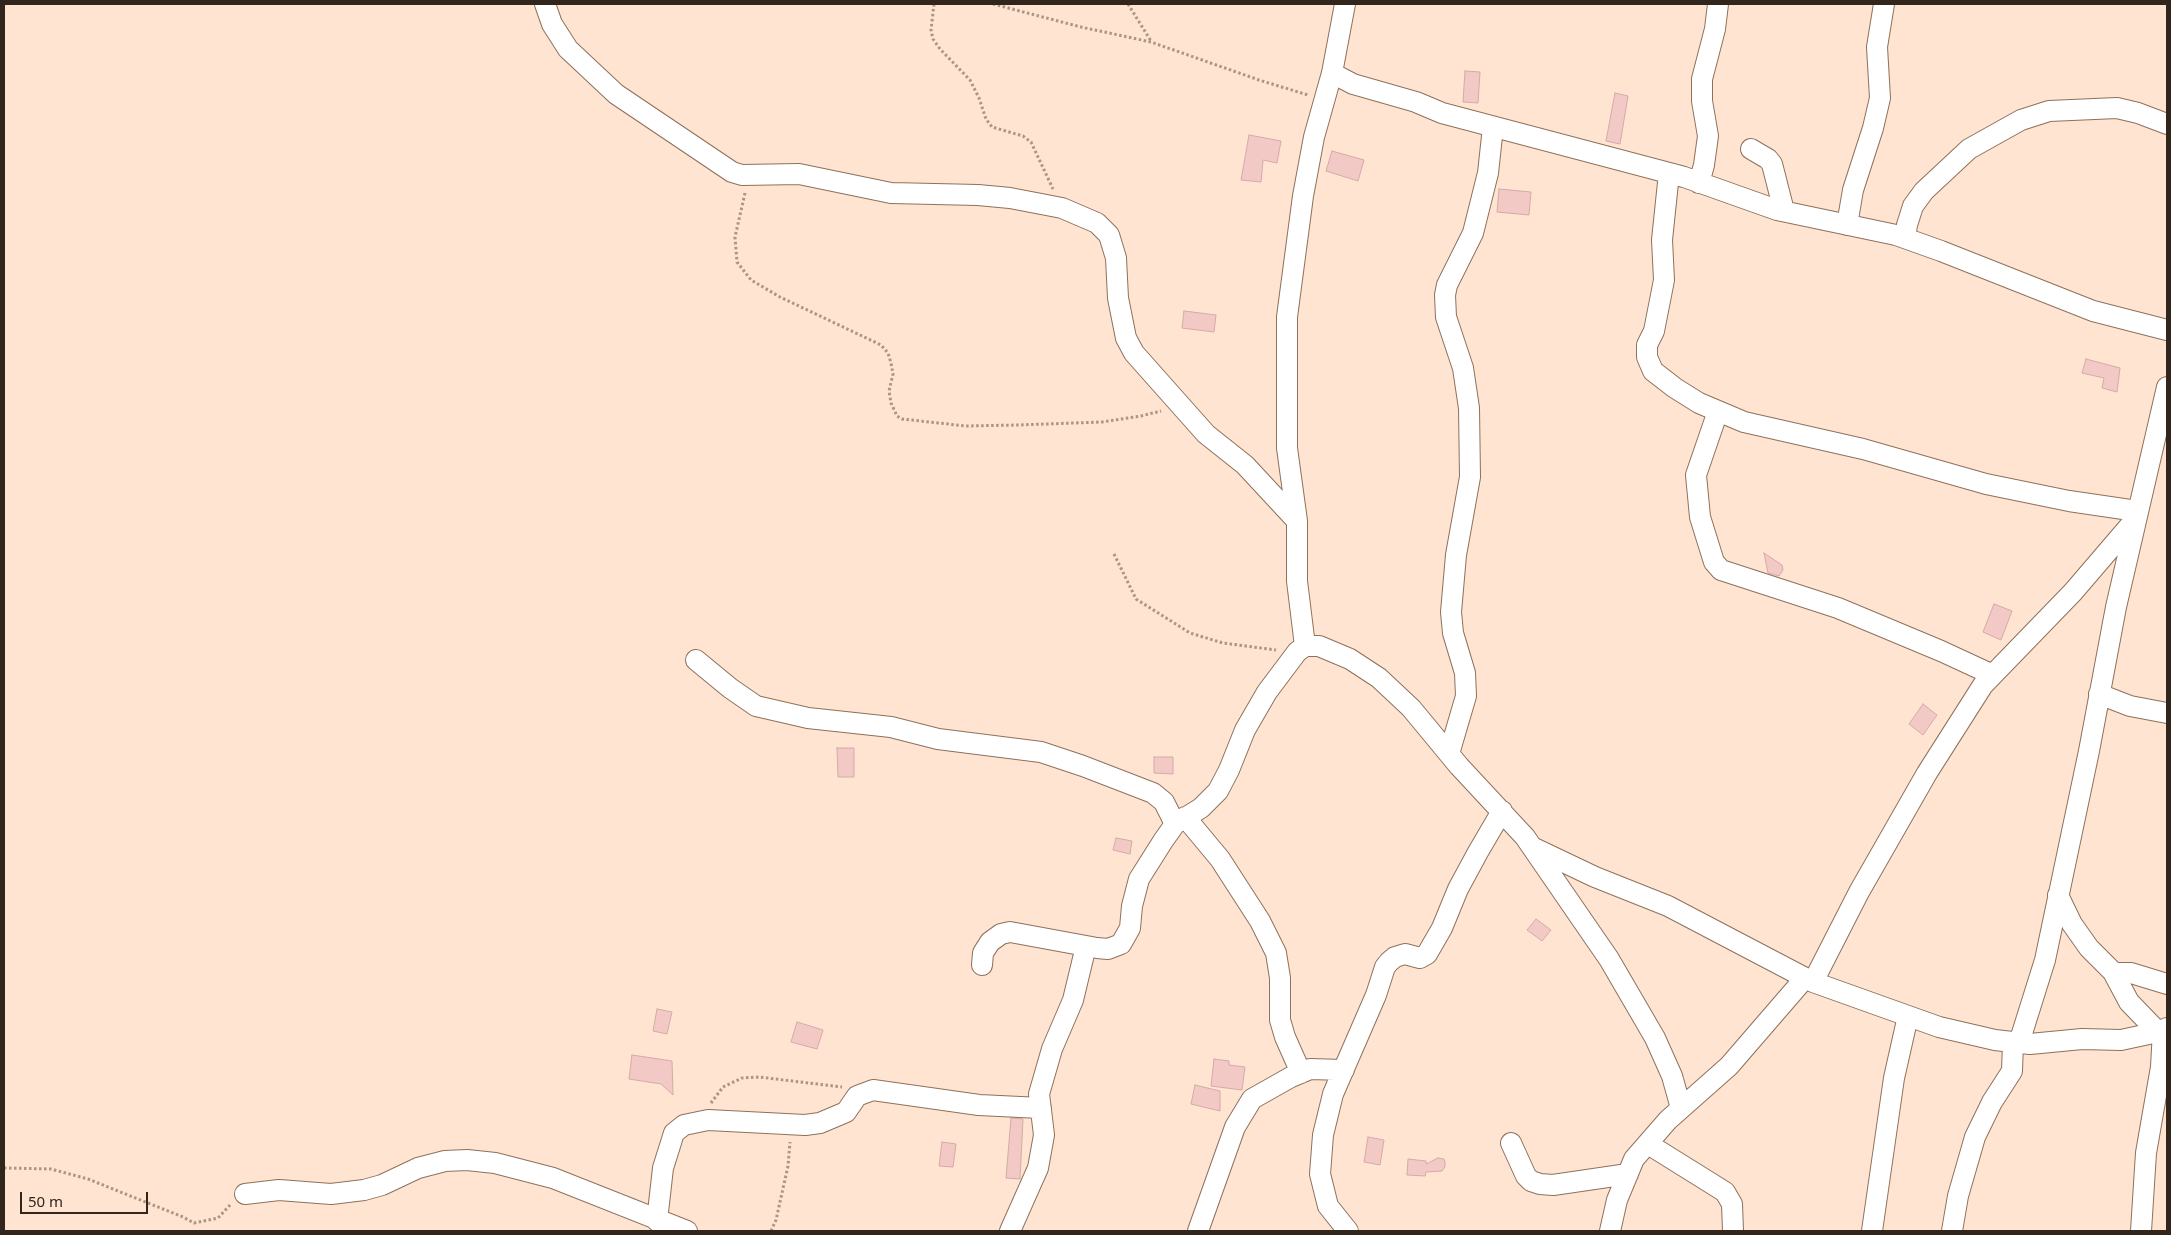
<!DOCTYPE html>
<style>
body{margin:0}
#map{position:relative;width:2171px;height:1235px;overflow:hidden;background:#fee4d1;font-family:"Noto Sans",sans-serif}
canvas{display:block}
.frame{position:absolute;inset:0;border:5px solid #31251c;pointer-events:none}
.scale{position:absolute;left:20px;top:1192px;width:128px;height:22px;box-sizing:border-box;border:2px solid #31251c;border-top:0;padding-left:6px;font-size:15px;line-height:18px;white-space:nowrap;color:#31251c;-webkit-text-stroke:4px #fee4d1;paint-order:stroke}
</style>
<div id="map">
<canvas width="2171" height="1235"></canvas>
<div class="frame"></div>
<div class="scale">50 m</div>
</div>
<script>
const ctx = document.querySelector('canvas').getContext('2d');
ctx.lineJoin = 'round';
function paint(path, color) {
  ctx.fillStyle = color;
  ctx.fill(path, 'evenodd');
}
function toPath(rows) {
  const path = new Path2D();
  for (const r of rows) {
    path.moveTo(r[0], r[1]);
    for (let i = 2; i < r.length; i += 2) path.lineTo(r[i], r[i + 1]);
  }
  return path;
}
function trace(path, color, width, dash) {
  ctx.strokeStyle = color;
  ctx.lineWidth = width;
  ctx.lineCap = dash ? 'butt' : 'round';
  ctx.setLineDash(dash || []);
  ctx.stroke(path);
}
const building = toPath([
 [1465,71,1480,72,1478,103,1463,102,1465,71],
 [1615,93,1628,96,1620,144,1606,141,1615,93],
 [1249,135,1281,141,1277,163,1263,160,1261,182,1241,180,1249,135],
 [1332,151,1364,160,1358,181,1326,171,1332,151],
 [1499,189,1531,192,1529,215,1497,212,1499,189],
 [1184,311,1216,315,1214,332,1182,328,1184,311],
 [2086,359,2120,368,2117,392,2102,388,2104,378,2082,373,2086,359],
 [1764,553,1782,565,1783,570,1779,576,1768,573,1764,553],
 [1994,604,2012,611,2001,640,1983,632,1994,604],
 [1923,704,1937,715,1923,735,1909,724,1923,704],
 [837,748,854,748,854,777,838,777,837,748],
 [1154,757,1173,757,1173,774,1154,773,1154,757],
 [1116,838,1132,841,1130,854,1113,850,1116,838],
 [1536,919,1551,930,1542,941,1527,930,1536,919],
 [657,1009,672,1012,667,1034,653,1031,657,1009],
 [797,1022,823,1030,817,1049,791,1042,797,1022],
 [632,1055,672,1061,673,1095,661,1084,629,1079,632,1055],
 [1214,1059,1229,1061,1229,1065,1245,1067,1242,1090,1211,1086,1214,1059],
 [1195,1085,1220,1091,1220,1111,1191,1104,1195,1085],
 [1011,1118,1023,1119,1020,1179,1006,1178,1011,1118],
 [1368,1137,1384,1140,1380,1165,1364,1162,1368,1137],
 [942,1142,956,1144,953,1167,939,1166,942,1142],
 [1438,1158,1444,1159,1445,1162,1445,1167,1442,1171,1426,1172,1425,1176,1407,1175,1408,1159,1426,1161,1426,1164,1438,1158]
]);
const path = toPath([
 [934,4,931,30,933,39,940,49,970,80,979,98,986,119,992,127,1023,136,1031,142,1053,189],
 [993,4,1081,27,1151,42,1259,80,1308,95],
 [1128,4,1151,41],
 [745,193,735,237,737,262,751,280,780,297,881,345,888,353,891,363,893,374,889,391,891,403,897,416,902,419,966,426,1018,425,1102,422,1141,416,1161,411],
 [1114,554,1136,599,1190,633,1223,643,1276,650],
 [711,1103,723,1087,742,1078,759,1077,842,1087],
 [4,1168,51,1169,88,1179,183,1217,194,1223,218,1218,231,1204],
 [771,1231,776,1220,788,1166,790,1142]
]);
const minor = toPath([
 [545,4,552,24,568,49,616,94,732,172,742,175,799,174,891,193,978,195,1010,198,1062,208,1097,223,1109,235,1116,258,1118,298,1126,338,1134,353,1206,434,1245,465,1297,521],
 [1332,73,1353,84,1416,102,1442,113,1684,177,1777,210,1896,235,1941,251,2093,311,2167,330],
 [1751,149,1768,159,1772,164,1784,211],
 [1669,173,1662,240,1664,280,1654,331,1647,345,1647,357,1653,371,1675,388,1699,403,1744,422,1863,449,1986,484,2069,501,2137,511],
 [1699,183,1704,165,1708,136,1702,101,1702,79,1715,29,1718,4],
 [1847,225,1853,190,1873,128,1880,98,1877,47,1884,4],
 [1905,238,1907,225,1913,206,1924,191,1969,149,2021,120,2049,111,2117,108,2138,113,2167,124],
 [1718,411,1696,475,1700,517,1714,562,1721,570,1838,608,1941,651,1993,675],
 [1305,646,1297,581,1297,521,1287,448,1287,317,1303,196,1314,137,1332,73,1345,4],
 [696,660,730,688,756,706,808,718,891,727,938,739,1041,752,1083,766,1153,793,1164,802,1175,824],
 [2099,694,2130,706,2167,713],
 [1449,754,1466,696,1465,673,1453,633,1451,612,1456,555,1470,477,1469,408,1463,368,1446,317,1445,295,1447,285,1473,233,1488,173,1493,127],
 [1185,817,1220,859,1260,921,1276,953,1280,978,1280,1020,1285,1037,1301,1073],
 [1534,848,1595,877,1668,906,1813,982,1939,1027,1995,1040,2030,1044,2082,1039,2121,1040,2158,1032,2167,1028],
 [2058,895,2072,924,2089,948,2113,972,2129,1002,2158,1032],
 [982,965,983,953,990,942,1001,934,1010,932,1097,948,1108,949,1121,944,1130,928,1132,906,1139,879,1163,841,1175,824,1201,808,1218,791,1229,770,1245,730,1267,692,1297,652,1305,646,1319,646,1350,659,1379,678,1411,708,1459,766,1525,837,1609,959,1655,1038,1672,1076,1681,1108],
 [2114,973,2131,973,2167,984],
 [1813,982,1859,892,1927,773,1983,685,2073,592,2133,522],
 [2019,1043,2045,960,2089,751,2116,607,2167,387],
 [1511,1143,1526,1176,1531,1181,1540,1184,1553,1185,1628,1174],
 [1648,1144,1725,1192,1732,1204,1733,1231],
 [245,1194,279,1190,331,1194,364,1190,382,1185,418,1168,445,1161,467,1160,495,1163,553,1178,687,1231],
 [657,1221,663,1168,674,1133,684,1125,708,1120,805,1125,820,1123,846,1112,857,1096,873,1090,979,1105,1041,1108],
 [1010,1231,1038,1168,1044,1135,1039,1094,1052,1049,1073,1000,1086,946],
 [1198,1231,1235,1127,1252,1099,1291,1077,1310,1069,1344,1070],
 [1348,1231,1328,1206,1320,1174,1323,1135,1333,1094,1376,995,1385,967,1389,962,1395,957,1405,954,1420,958,1427,954,1442,928,1458,889,1478,852,1502,811],
 [1610,1231,1617,1200,1634,1159,1668,1120,1729,1066,1805,978],
 [1872,1231,1894,1078,1908,1016],
 [1952,1231,1958,1196,1975,1137,1992,1102,2012,1071,2013,1042],
 [2141,1231,2146,1153,2161,1067,2163,1030]
]);
paint(building, '#f3c9c5');
trace(building, '#d3aaa7', 1);
trace(minor, '#8e715c', 22);
trace(path, '#aa9687', 3, [2.5, 2.5]);
trace(minor, '#fff', 20);
</script>
